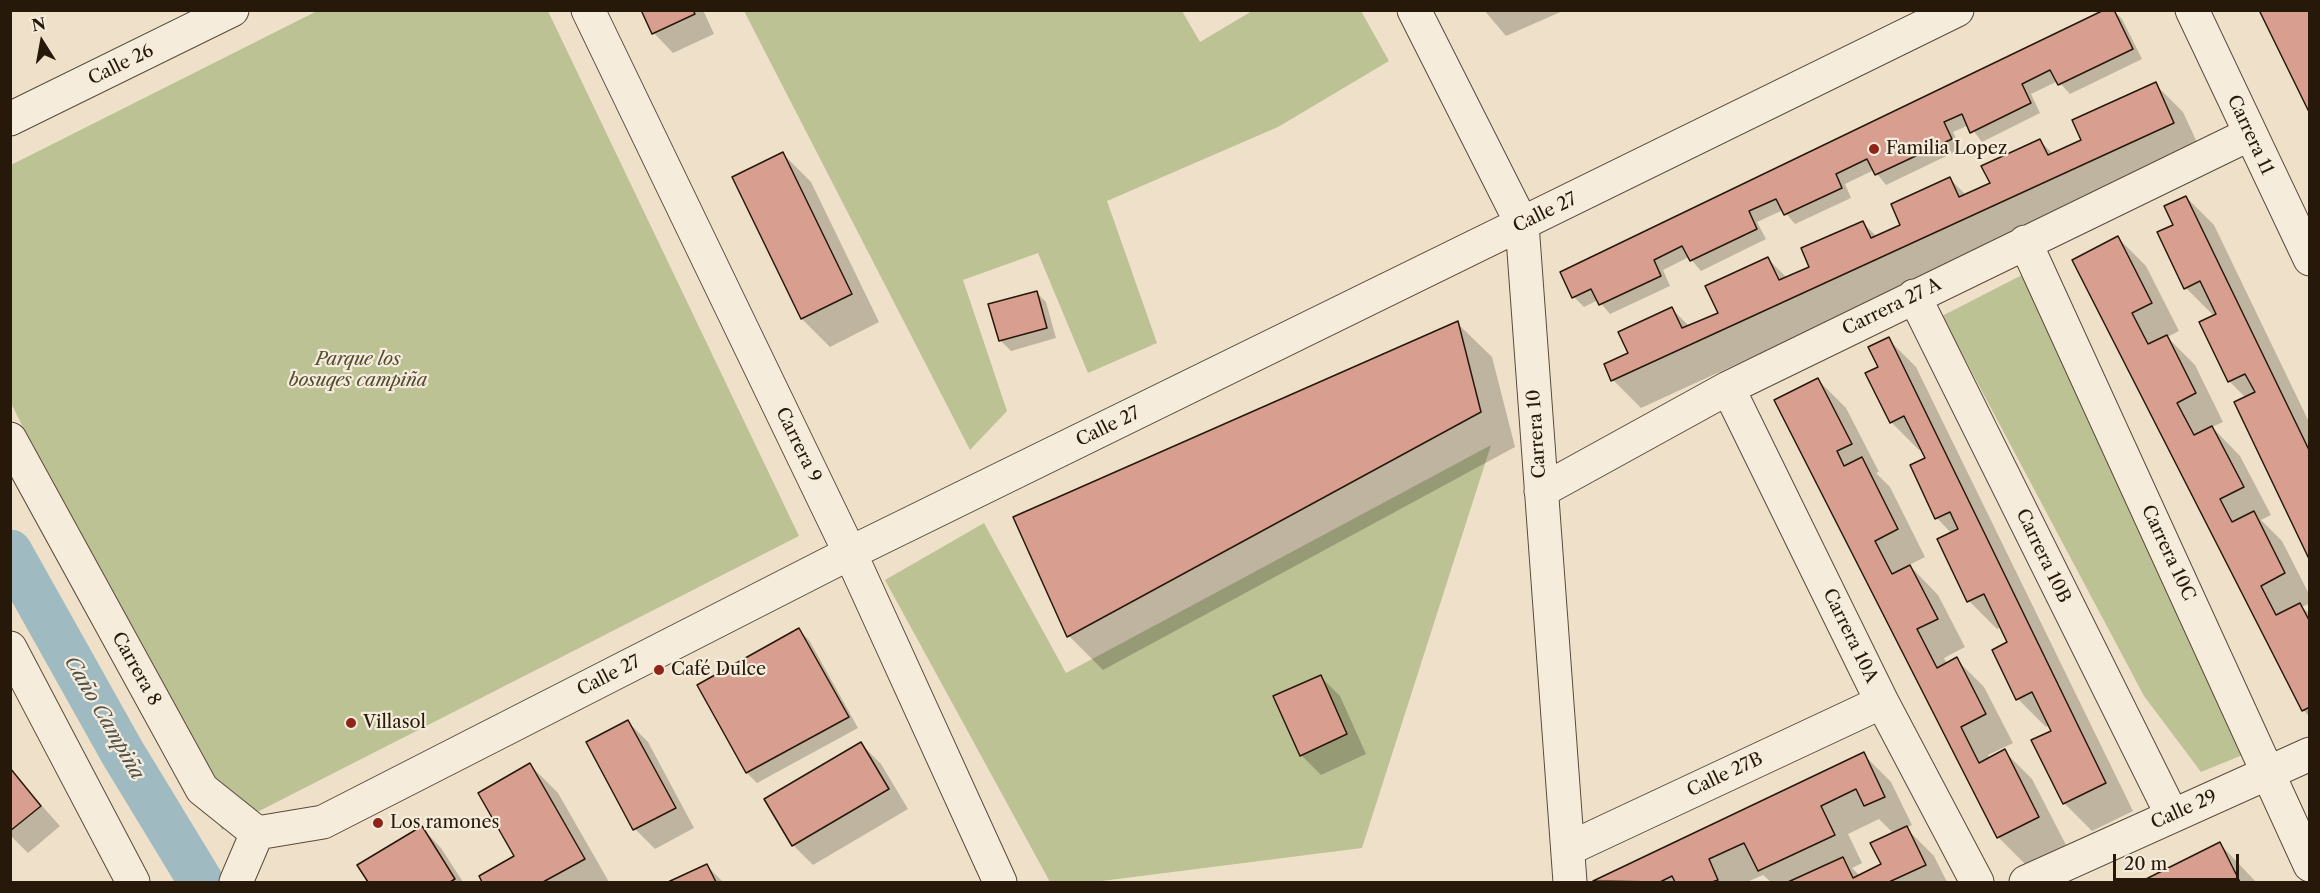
<!DOCTYPE html>
<meta charset="utf-8">
<style>
body{margin:0}
#map{position:relative;width:2320px;height:893px;overflow:hidden;background:#efe1c9;font-family:"Libre Caslon Text",serif}
canvas{display:block}
.frame{position:absolute;inset:0;border:12px solid #27190a;pointer-events:none}
.north{position:absolute;left:12px;top:12px;width:60px;height:60px;-webkit-text-stroke:4px #f5ecdc;paint-order:stroke;rotate:349deg;font-size:16px;font-weight:700;line-height:24px;text-align:center;color:#27190a}
.north::after{content:'';display:block;margin:auto;width:21px;height:27px;background:#27190a;clip-path:polygon(50% 0,100% 100%,50% 72%,0 100%)}
.scale{position:absolute;left:2113px;top:854px;width:126px;height:27px;box-sizing:border-box;border:3px solid #27190a;border-top:0;padding-left:8px;font-size:18px;line-height:21px;white-space:nowrap;color:#27190a;-webkit-text-stroke:4px #f5ecdc;paint-order:stroke}
</style>
<div id="map">
<canvas width="2320" height="893"></canvas>
<div class="frame"></div>
<div class="north">N</div>
<div class="scale">20 m</div>
</div>
<script>
const ctx = document.querySelector('canvas').getContext('2d');
ctx.lineJoin = 'round';
function paint(path, color) {
  ctx.fillStyle = color;
  ctx.fill(path, 'evenodd');
}
function toPath(rows) {
  const path = new Path2D();
  for (const r of rows) {
    path.moveTo(r[0], r[1]);
    for (let i = 2; i < r.length; i += 2) path.lineTo(r[i], r[i + 1]);
  }
  return path;
}
function trace(path, color, width, dash) {
  ctx.strokeStyle = color;
  ctx.lineWidth = width;
  ctx.lineCap = dash ? 'butt' : 'round';
  ctx.setLineDash(dash || []);
  ctx.stroke(path);
}
function label(font, color, halo, rows, align = 'center') {
  ctx.font = font + ' "Libre Caslon Text",serif';
  ctx.lineWidth = 4.5;
  ctx.setLineDash([]);
  ctx.textBaseline = 'middle';
  ctx.strokeStyle = halo;
  ctx.fillStyle = color;
  for (const [text, x, y, turn = 0] of rows) {
    ctx.save();
    ctx.translate(x, y);
    ctx.rotate((+turn || 0) * Math.PI / 180);
    ctx.textAlign = isNaN(turn) ? turn : align;
    if (halo) ctx.strokeText(text, 0, 0);
    ctx.fillText(text, 0, 0);
    ctx.restore();
  }
}
const green = toPath([
 [317,11,548,11,799,536,222,830,11,403,11,165],
 [744,11,1182,11,1200,42,1252,11,1361,11,1389,61,1278,127,1107,201,1157,343,1088,373,1038,253,963,280,1007,411,970,450],
 [2022,275,2245,754,2201,772,2144,696,1942,316],
 [1491,445,1362,848,1094,882,1050,882,885,580,984,523,1066,673]
]);
const shadow = toPath([
 [643,10,703,10,714,34,673,53,654,33],
 [1484,10,1565,10,1506,36],
 [2113,10,2122,19,2142,59,2070,94,2058,81,2031,94,2040,113,1982,142,1969,125,1953,132,1961,149,1886,185,1874,170,1845,184,1851,198,1795,224,1783,210,1757,222,1766,239,1701,271,1689,257,1663,270,1670,286,1610,314,1598,300,1584,307,1574,297],
 [2155,84,2183,112,2201,151,1641,408,1613,380,1630,354,1672,309,1690,327,1720,314,1768,259,1787,278,1811,267,1862,222,1877,237,1902,225,1950,179,1966,195,1992,184,2040,141,2053,154,2083,140],
 [783,154,811,182,879,322,830,347,802,319],
 [2186,197,2214,225,2310,424,2310,557,2246,398,2229,381,2214,316,2186,288,2175,225],
 [2118,238,2146,266,2179,331,2167,337,2195,365,2223,422,2212,427,2240,456,2271,515,2261,520,2282,541,2310,596,2310,603,2302,607,2310,614,2310,717,2303,710,2074,260],
 [1036,292,1046,302,1056,338,1011,351,1001,341,990,305],
 [1457,323,1492,357,1515,447,1103,670,1069,636],
 [1888,339,1916,367,2133,811,2092,831,2064,803,2050,725,2046,727,2018,699,2009,643,2001,627,1997,629,1969,601,1952,534,1937,518,1927,459,1922,449,1919,450,1891,422,1880,368],
 [1818,380,1846,408,1879,472,1876,473,1890,487,1925,557,1909,565,1938,595,1965,647,1944,658,1947,664,1956,659,1984,687,2013,743,1988,755,1990,759,2004,751,2032,779,2066,845,2026,865,1998,837,1776,401],
 [799,630,809,640,858,728,757,783,747,773,699,685],
 [1320,676,1340,696,1366,754,1321,775,1301,755],
 [628,722,648,742,694,828,655,849,635,829,588,743],
 [861,744,881,764,908,809,813,865,793,845],
 [1863,754,1891,782,1912,825,1906,828,1934,856,1947,882,1771,882,1763,875,1747,882,1595,882],
 [1879,819,1894,834,1883,865,1860,876,1852,868,1862,863,1848,834],
 [530,765,558,793,609,882,484,882,481,877,516,857],
 [10,770,60,826,28,853,10,835],
 [422,828,441,848,463,882,370,882,359,866],
 [2220,844,2256,882,2143,882],
 [707,866,723,882,672,882]
]);
const canal = toPath([
 [10,552,122,752,201,882]
]);
const building = toPath([
 [641,10,693,10,695,14,652,34,641,10],
 [2104,10,2114,10,2133,49,2058,85,2050,70,2022,84,2031,103,1970,133,1962,114,1944,122,1952,139,1875,175,1867,159,1836,174,1842,188,1784,215,1776,199,1749,211,1757,229,1690,261,1682,246,1654,260,1661,276,1599,305,1591,289,1572,298,1560,272,2104,10],
 [2259,10,2310,10,2310,114,2259,10],
 [2156,82,2174,123,1611,381,1604,364,1628,353,1618,332,1672,307,1682,328,1718,313,1705,286,1768,257,1779,280,1809,267,1801,248,1863,221,1871,238,1900,225,1891,204,1950,177,1959,197,1990,183,1981,166,2040,139,2048,155,2081,140,2072,120,2156,82],
 [783,152,852,294,801,319,732,177,783,152],
 [2186,196,2310,452,2310,561,2234,402,2255,392,2245,374,2228,382,2199,322,2216,314,2200,281,2184,289,2157,232,2173,225,2164,206,2186,196],
 [2118,236,2152,303,2132,313,2148,344,2167,335,2196,393,2177,403,2194,435,2212,426,2244,487,2220,499,2232,522,2254,511,2285,573,2261,586,2276,615,2300,603,2310,622,2310,707,2302,711,2072,260,2118,236],
 [1037,291,1047,328,999,341,988,304,1037,291],
 [1458,321,1481,412,1067,637,1013,517,1458,321],
 [1889,337,2106,783,2063,804,2031,740,2051,731,2032,692,2016,700,1992,650,2007,642,1984,594,1967,602,1937,539,1958,529,1950,512,1935,519,1910,465,1925,458,1904,416,1890,423,1865,373,1878,367,1868,347,1889,337],
 [1818,378,1852,444,1837,451,1844,466,1862,457,1898,529,1875,541,1892,574,1910,565,1938,619,1917,629,1937,668,1957,657,1986,714,1961,727,1979,763,2005,749,2039,817,1997,838,1774,400,1818,378],
 [799,628,849,717,746,773,697,685,799,628],
 [1321,675,1347,734,1300,756,1273,696,1321,675],
 [628,720,676,808,633,830,586,742,628,720],
 [861,742,889,789,792,846,764,799,861,742],
 [1864,752,1885,797,1864,806,1856,789,1821,806,1835,835,1758,871,1744,843,1709,859,1718,880,1712,882,1675,882,1672,876,1660,882,1593,881,1864,752],
 [530,763,585,859,543,882,482,882,479,876,514,856,478,793,530,763],
 [10,768,41,806,10,831,10,768],
 [422,826,455,879,450,882,368,882,357,865,422,826],
 [1907,826,1926,865,1889,882,1788,882,1843,857,1853,878,1881,864,1870,843,1907,826],
 [2220,842,2240,882,2140,882,2220,842],
 [707,864,716,882,668,882,707,864]
]);
const street = toPath([
 [588,10,850,553,1000,882],
 [1414,10,1522,224,1570,882],
 [2192,10,2310,259],
 [10,119,232,10],
 [2025,242,2310,865],
 [1914,296,2172,815],
 [1728,388,1882,702,1977,882],
 [10,439,202,789,257,833],
 [1541,491,1728,388,2250,134],
 [10,648,133,882],
 [257,833,323,822,850,553,1957,10],
 [1568,849,1882,702],
 [236,882,257,833],
 [2026,882,2310,754]
]);
const markers = [
 [1874,149,6,"#8f2418"],
 [659,670,6,"#8f2418"],
 [351,723,6,"#8f2418"],
 [378,823,6,"#8f2418"]
];
const streetNames = [
 ["Calle 26",121,65,-26],
 ["Carrera 11",2250,135,65],
 ["Calle 27",1545,213,-26],
 ["Carrera 27 A",1892,307,-26],
 ["Calle 27",1108,427,-26],
 ["Carrera 10",1537,434,-94],
 ["Carrera 9",798,445,64],
 ["Carrera 10C",2168,553,65],
 ["Carrera 10B",2043,556,64],
 ["Carrera 10A",1850,636,64],
 ["Carrera 8",136,669,61],
 ["Calle 27",609,676,-27],
 ["Calle 27B",1725,775,-25],
 ["Calle 29",2184,810,-24]
];
const poiNames = [
 ["Familia Lopez",1886,149],
 ["Café Dulce",671,670],
 ["Villasol",363,723],
 ["Los ramones",390,823]
];
const parkNames = [
 ["Parque los",358,360],
 ["bosuqes campiña",358,381]
];
const waterNames = [
 ["Caño Campiña",104,718,60]
];
paint(green, '#bcc294');
paint(shadow, '#0003');
trace(canal, '#a0bac2', 45);
paint(building, '#d89f90');
trace(building, '#27190a', 1.5);
trace(street, '#594b3a', 35);
trace(street, '#f5ecdc', 33);
for (const [x, y, r, color] of markers) {
  const dot = new Path2D();
  dot.arc(x, y, r, 0, 2 * Math.PI);
  ctx.fillStyle = color;
  ctx.fill(dot);
  trace(dot, '#f5ecdc', 2);
}
label('18px', '#27190a', '#f5ecdc', streetNames);
label('18px', '#27190a', '#f5ecdc', poiNames, 'left');
label('italic 18px', '#544c33', '#f5ecdc', parkNames);
label('italic 20px', '#51514a', '#f5ecdc', waterNames);
</script>
